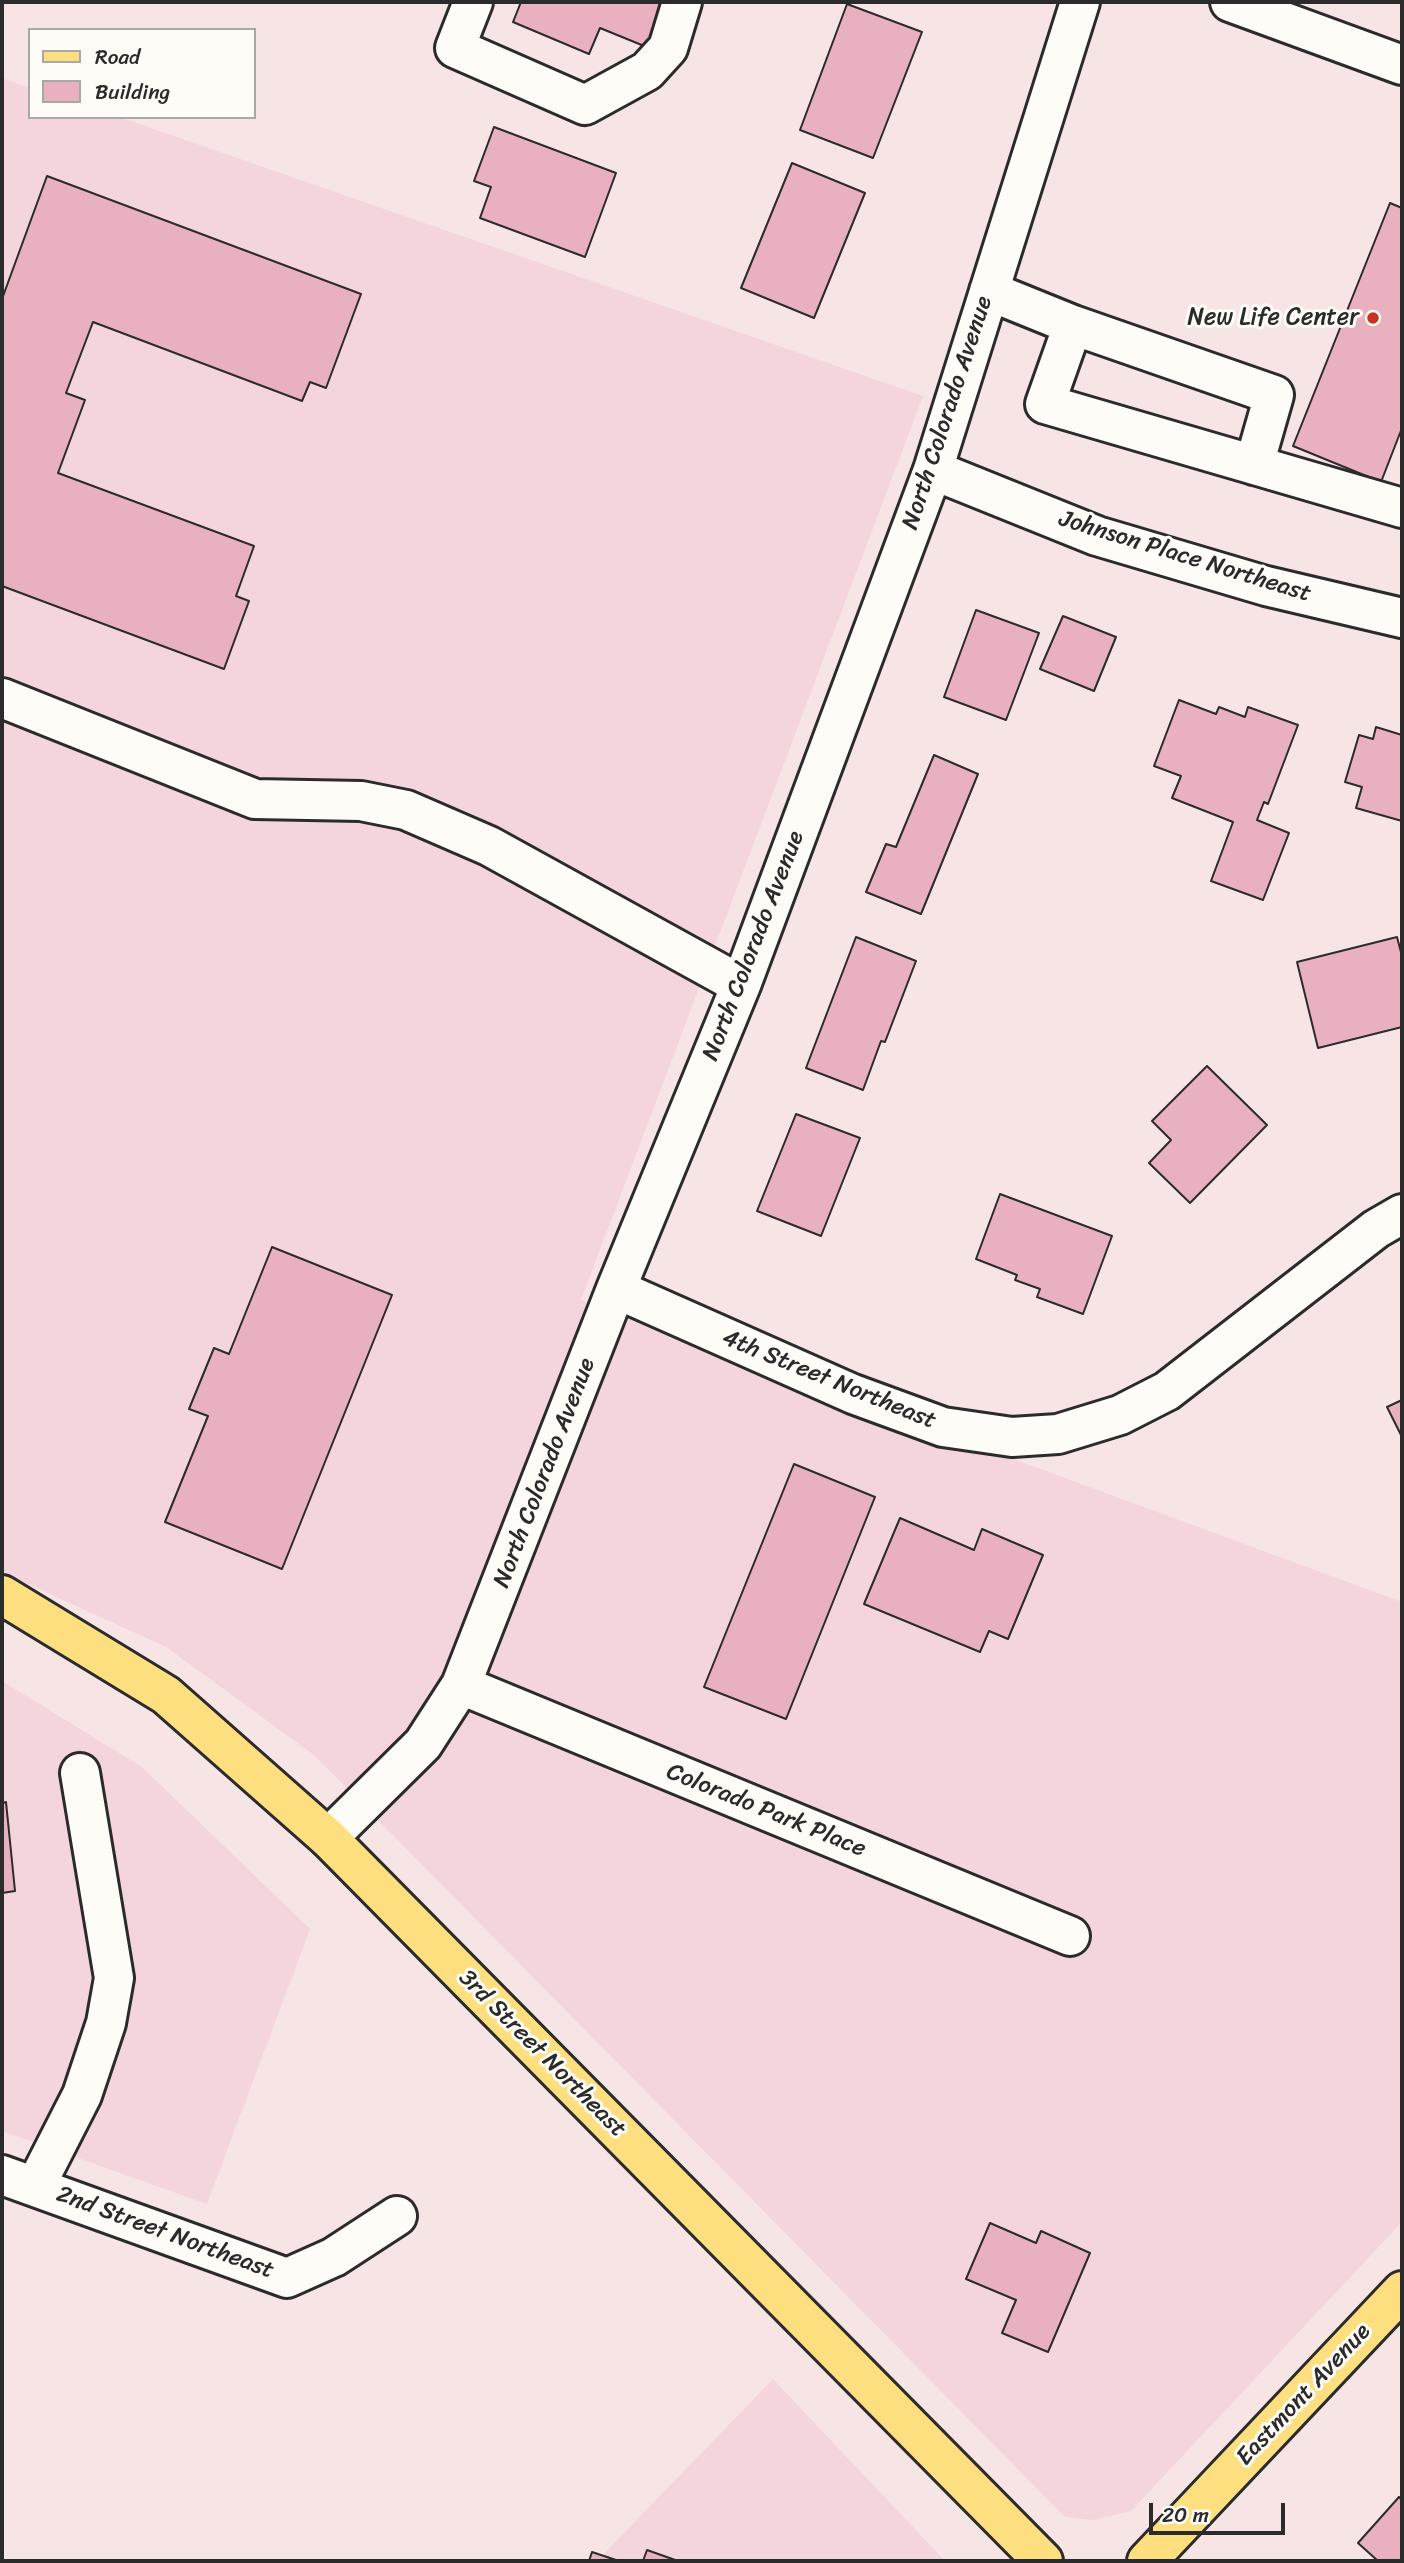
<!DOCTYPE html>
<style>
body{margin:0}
#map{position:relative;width:1404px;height:2563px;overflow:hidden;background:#f7e5e6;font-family:Sriracha,sans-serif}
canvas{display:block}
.frame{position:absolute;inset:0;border:4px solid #2b2b2b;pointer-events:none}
.legend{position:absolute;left:28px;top:28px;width:228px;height:91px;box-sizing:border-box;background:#fdfcf7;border:2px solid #a9a8a5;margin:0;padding:9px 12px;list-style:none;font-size:21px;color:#2b2b2b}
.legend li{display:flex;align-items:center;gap:14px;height:35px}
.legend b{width:35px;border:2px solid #a9a8a5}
.scale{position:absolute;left:1149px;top:2503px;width:136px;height:32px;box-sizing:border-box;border:4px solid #2b2b2b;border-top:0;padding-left:9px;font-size:21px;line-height:24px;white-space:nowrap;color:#2b2b2b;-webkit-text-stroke:5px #fdfcf7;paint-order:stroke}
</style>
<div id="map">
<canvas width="1404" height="2563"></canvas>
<div class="frame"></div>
<ul class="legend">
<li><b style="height:9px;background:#fedf80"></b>Road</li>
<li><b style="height:19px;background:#e9b0c0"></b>Building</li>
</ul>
<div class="scale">20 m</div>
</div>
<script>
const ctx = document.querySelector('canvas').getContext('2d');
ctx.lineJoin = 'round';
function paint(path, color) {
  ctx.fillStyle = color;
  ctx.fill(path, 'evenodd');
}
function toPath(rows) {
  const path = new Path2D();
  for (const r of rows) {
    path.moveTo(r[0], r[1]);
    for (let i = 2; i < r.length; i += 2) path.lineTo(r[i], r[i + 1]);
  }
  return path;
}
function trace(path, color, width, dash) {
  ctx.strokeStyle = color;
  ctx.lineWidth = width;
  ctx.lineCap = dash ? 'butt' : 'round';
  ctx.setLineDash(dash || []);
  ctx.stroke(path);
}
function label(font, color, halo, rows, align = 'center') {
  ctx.font = font + ' Sriracha,sans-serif';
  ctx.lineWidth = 6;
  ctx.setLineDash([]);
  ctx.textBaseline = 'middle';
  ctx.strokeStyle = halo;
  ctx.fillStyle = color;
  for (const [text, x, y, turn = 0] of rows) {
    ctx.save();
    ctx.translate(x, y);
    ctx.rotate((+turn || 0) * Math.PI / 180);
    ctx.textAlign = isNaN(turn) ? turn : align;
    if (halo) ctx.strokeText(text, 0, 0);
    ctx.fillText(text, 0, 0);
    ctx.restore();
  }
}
const built = toPath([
 [2,78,30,88,30,117,119,117,923,396,581,1300,1402,1602,1402,2222,1131,2511,1093,2520,1065,2517,314,1755,166,1647,2,1572],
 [2,1681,142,1767,310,1929,207,2204,2,2131],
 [773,2379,945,2561,597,2561]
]);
const building = toPath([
 [521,2,668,2,649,48,600,28,589,54,513,22,521,2],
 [847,4,922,32,873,158,800,130,847,4],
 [494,127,616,173,585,257,480,218,491,187,474,181,494,127],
 [792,163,865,193,814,318,741,288,792,163],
 [47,176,361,294,326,388,310,382,302,401,93,322,66,393,85,400,58,473,254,546,236,596,249,601,224,669,2,586,2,299,47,176],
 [1390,203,1402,208,1402,428,1381,482,1293,446,1390,203],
 [976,610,1039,633,1006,720,944,697,976,610],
 [1063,616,1116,637,1094,691,1040,669,1063,616],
 [1179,700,1216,714,1219,707,1245,717,1248,707,1298,725,1268,804,1264,802,1257,820,1289,833,1263,900,1211,881,1233,822,1172,798,1181,776,1154,766,1179,700],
 [1376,727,1402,735,1402,821,1356,808,1362,787,1345,782,1359,735,1373,739,1376,727],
 [934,755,978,774,921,914,866,892,886,844,896,847,934,755],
 [856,937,916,961,885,1042,881,1041,863,1090,806,1068,856,937],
 [1397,937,1402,956,1402,1027,1318,1048,1297,962,1397,937],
 [1207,1066,1267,1125,1190,1203,1149,1163,1171,1140,1152,1121,1207,1066],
 [796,1114,860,1138,821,1236,757,1211,796,1114],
 [1000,1194,1112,1236,1083,1314,1037,1297,1040,1289,1015,1280,1017,1275,976,1259,1000,1194],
 [272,1247,392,1295,282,1569,165,1522,208,1416,189,1409,214,1348,229,1354,272,1247],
 [1402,1400,1402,1437,1387,1407,1402,1400],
 [794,1464,875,1497,786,1719,704,1687,794,1464],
 [900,1518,974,1550,982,1529,1043,1555,1008,1639,989,1631,980,1652,864,1604,900,1518],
 [6,1802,15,1891,2,1893,2,1803,6,1802],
 [990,2223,1036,2243,1041,2231,1090,2253,1048,2352,1002,2333,1016,2300,966,2279,990,2223],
 [1399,2497,1402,2500,1402,2561,1378,2561,1358,2543,1399,2497],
 [647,2550,678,2561,643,2561,647,2550],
 [592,2552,619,2561,589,2561,592,2552]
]);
const minor = toPath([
 [473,2,455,48,585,105,647,71,668,48,682,2],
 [1230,2,1402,65],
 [989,291,1073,325,1045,404,1402,508],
 [1073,325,1274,395,1254,465],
 [933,470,1097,536,1266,586,1402,618],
 [2,698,255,799,361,801,406,810,489,846,741,985],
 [616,1289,853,1394,943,1427,1012,1437,1058,1434,1120,1415,1167,1391,1376,1229,1402,1214],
 [461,1685,1070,1936],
 [328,1838,423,1744,461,1685,616,1289,741,985,933,470,1080,2],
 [2,2175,287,2278,334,2257,397,2216],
 [35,2187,82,2095,106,2023,114,1978,80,1773]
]);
const major = toPath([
 [2,1595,166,1695,328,1838,1043,2561],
 [1147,2561,1402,2291]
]);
const markers = [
 [1373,318,7,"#c8321e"]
];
const poiNames = [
 ["New Life Center",1359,318]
];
const streetNames = [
 ["North Colorado Avenue",948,413,-72],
 ["Johnson Place Northeast",1185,557,17],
 ["North Colorado Avenue",754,946,-69],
 ["4th Street Northeast",829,1380,22],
 ["North Colorado Avenue",545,1473,-69],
 ["Colorado Park Place",766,1811,22],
 ["3rd Street Northeast",542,2054,45],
 ["2nd Street Northeast",165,2233,20],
 ["Eastmont Avenue",1304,2395,-47]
];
paint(built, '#f3d5db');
paint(building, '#e9b0c0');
trace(building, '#2b2b2b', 2);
trace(minor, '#2b2b2b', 44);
trace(major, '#2b2b2b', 44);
trace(minor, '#fdfcf7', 38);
trace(major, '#fedf80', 38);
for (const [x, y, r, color] of markers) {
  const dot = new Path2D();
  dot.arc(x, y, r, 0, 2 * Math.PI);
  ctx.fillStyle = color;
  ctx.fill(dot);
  trace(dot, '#fdfcf7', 2.5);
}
label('24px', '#2b2b2b', '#fdfcf7', poiNames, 'right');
label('24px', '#2b2b2b', '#fdfcf7', streetNames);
</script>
